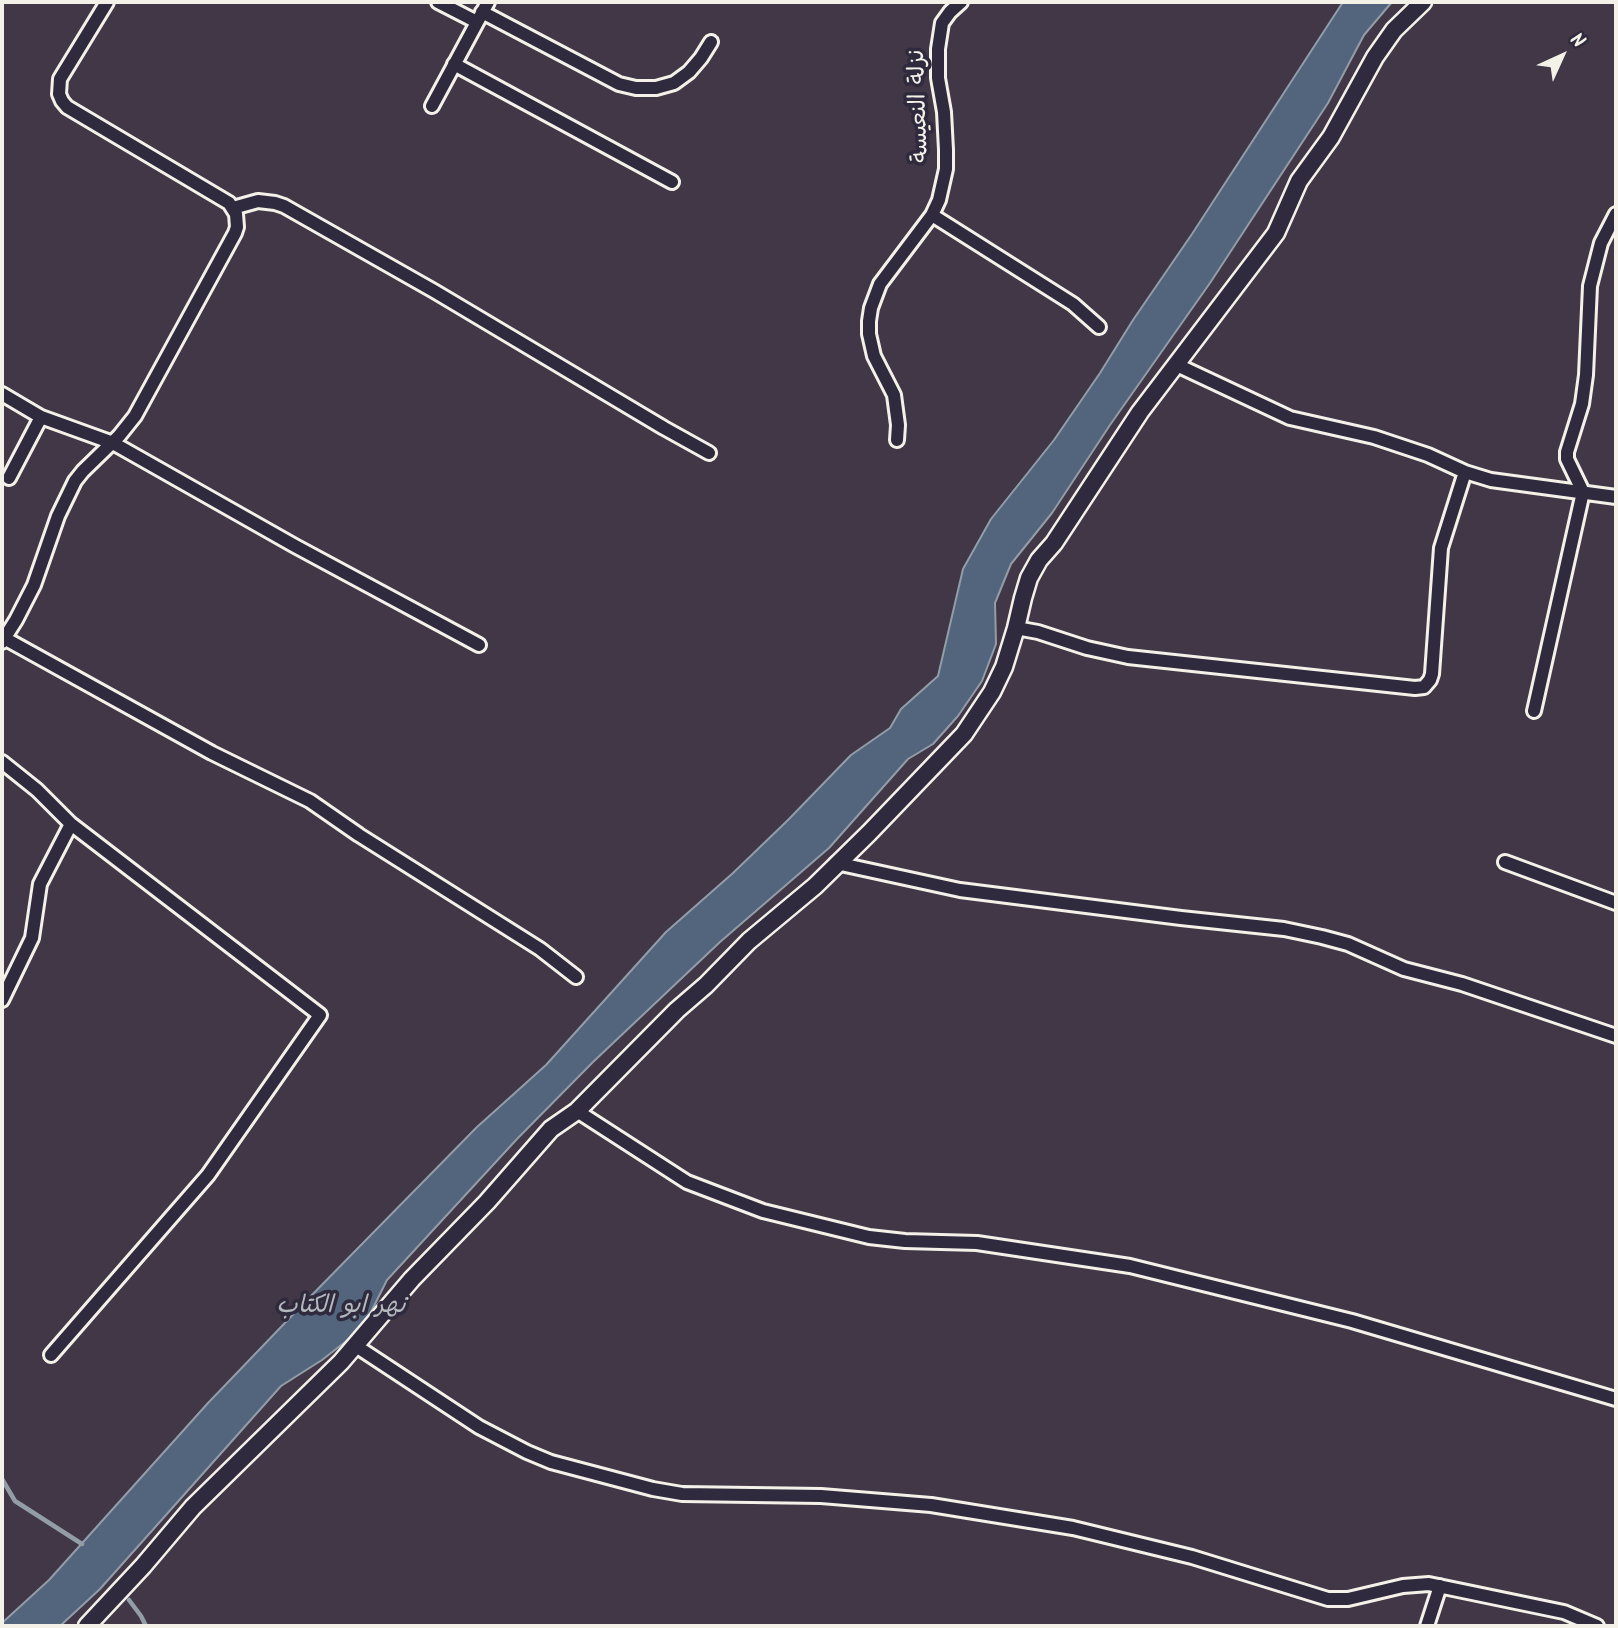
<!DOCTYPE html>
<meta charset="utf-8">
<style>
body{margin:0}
#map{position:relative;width:1618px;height:1628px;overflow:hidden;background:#413747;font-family:Kalam,sans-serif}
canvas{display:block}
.frame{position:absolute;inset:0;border:4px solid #f4f1e8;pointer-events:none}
.north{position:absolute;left:1527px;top:21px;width:70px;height:70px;-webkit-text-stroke:5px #2f2a3d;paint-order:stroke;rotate:45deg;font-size:19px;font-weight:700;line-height:28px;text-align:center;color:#f4f1e8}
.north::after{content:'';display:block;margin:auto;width:24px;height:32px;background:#f4f1e8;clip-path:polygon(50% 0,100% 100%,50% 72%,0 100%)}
</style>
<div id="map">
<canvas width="1618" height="1628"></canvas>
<div class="frame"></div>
<div class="north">N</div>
</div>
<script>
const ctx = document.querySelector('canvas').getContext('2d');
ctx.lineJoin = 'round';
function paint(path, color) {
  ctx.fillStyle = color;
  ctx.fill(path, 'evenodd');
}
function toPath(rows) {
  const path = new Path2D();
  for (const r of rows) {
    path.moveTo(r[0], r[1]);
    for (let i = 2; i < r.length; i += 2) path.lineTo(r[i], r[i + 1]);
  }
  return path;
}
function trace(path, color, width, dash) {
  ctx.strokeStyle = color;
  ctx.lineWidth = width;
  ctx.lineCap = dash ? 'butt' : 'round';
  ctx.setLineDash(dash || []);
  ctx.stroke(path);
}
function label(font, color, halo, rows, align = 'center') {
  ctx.font = font + ' Kalam,"Playpen Sans Arabic",sans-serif';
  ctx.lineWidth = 7;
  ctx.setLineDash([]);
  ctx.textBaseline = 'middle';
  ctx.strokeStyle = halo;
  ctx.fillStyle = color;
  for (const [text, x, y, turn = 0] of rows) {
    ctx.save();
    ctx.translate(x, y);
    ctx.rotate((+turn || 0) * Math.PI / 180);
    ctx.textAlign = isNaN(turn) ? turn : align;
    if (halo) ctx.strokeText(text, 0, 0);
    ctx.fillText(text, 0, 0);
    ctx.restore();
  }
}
const water = toPath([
 [1343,2,1392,2,1364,35,1328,103,1210,283,1110,425,1052,513,1011,564,995,603,996,644,982,681,958,716,933,744,908,759,829,848,720,942,593,1062,517,1139,387,1280,363,1328,322,1360,281,1386,100,1589,60,1626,2,1626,2,1623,49,1580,208,1403,306,1301,477,1127,546,1065,666,932,733,873,788,820,851,755,890,728,901,709,938,676,963,569,991,519,1054,440,1100,373,1133,320,1192,234,1343,2]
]);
const stream = toPath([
 [2,1479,15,1501,82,1544],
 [129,1600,141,1616,146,1626]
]);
const minor = toPath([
 [438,2,477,22],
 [482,12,619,84,636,88,656,88,674,83,689,72,701,58,711,42],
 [454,64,672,182],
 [432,106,488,2],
 [233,208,258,201,275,203,284,206,434,291,664,428,709,453],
 [932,215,1073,304,1099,327],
 [1177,365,1290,418,1374,437,1428,455,1465,472,1491,480,1616,497],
 [2,394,41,417,113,443,295,546,479,645],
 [897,440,898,425,894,395,874,356,869,334,869,321,871,308,880,284,932,215,939,200,946,169,946,150,944,112,938,78,938,49,942,23,950,12,961,2],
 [9,478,41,417],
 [1016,628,1038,632,1087,648,1128,657,1415,688,1424,687,1430,680,1432,674,1441,548,1465,472],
 [4,638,212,753,310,801,359,835,540,949,576,977],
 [2,642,16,620,34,585,58,516,75,481,83,471,119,436,135,416,235,233,237,227,236,214,229,203,67,107,62,101,59,94,60,79,107,2],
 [1534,711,1583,492,1567,459,1567,452,1582,404,1586,375,1590,286,1601,243,1616,214],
 [2,762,37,790,71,824,320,1015,208,1175,51,1355],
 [1505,862,1616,903],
 [836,863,960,890,1181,918,1284,929,1322,937,1348,944,1404,969,1462,984,1616,1036],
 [2,1000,32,938,40,884,71,824],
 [577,1111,687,1182,763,1211,869,1237,905,1241,977,1243,1130,1266,1352,1321,1616,1399],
 [356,1346,479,1427,527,1452,551,1462,653,1489,682,1494,821,1496,931,1505,1073,1528,1192,1557,1328,1599,1348,1599,1403,1586,1429,1584,1564,1612,1597,1626],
 [1427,1626,1440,1586]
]);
const tertiary = toPath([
 [87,1626,143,1566,193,1507,341,1362,412,1279,487,1202,551,1129,577,1111,677,1010,706,985,749,941,815,886,869,833,964,734,992,692,1004,667,1016,628,1023,598,1029,578,1039,560,1054,543,1140,412,1276,233,1299,181,1331,137,1375,57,1394,30,1423,2]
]);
const streetNames = [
 ["نزلة النعيسة",921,106,-92]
];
const waterNames = [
 ["نهر ابو الكتاب",341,1308]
];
paint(water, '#52657d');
trace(water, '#939da8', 2);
trace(stream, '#939da8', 4.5);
trace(minor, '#f4f1e8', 18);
trace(tertiary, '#f4f1e8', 21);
trace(minor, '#2f2a3d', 12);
trace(tertiary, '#2f2a3d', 16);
label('23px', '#f4f1e8', '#2f2a3d', streetNames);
label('italic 24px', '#b3b9bd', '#2f2a3d', waterNames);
</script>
